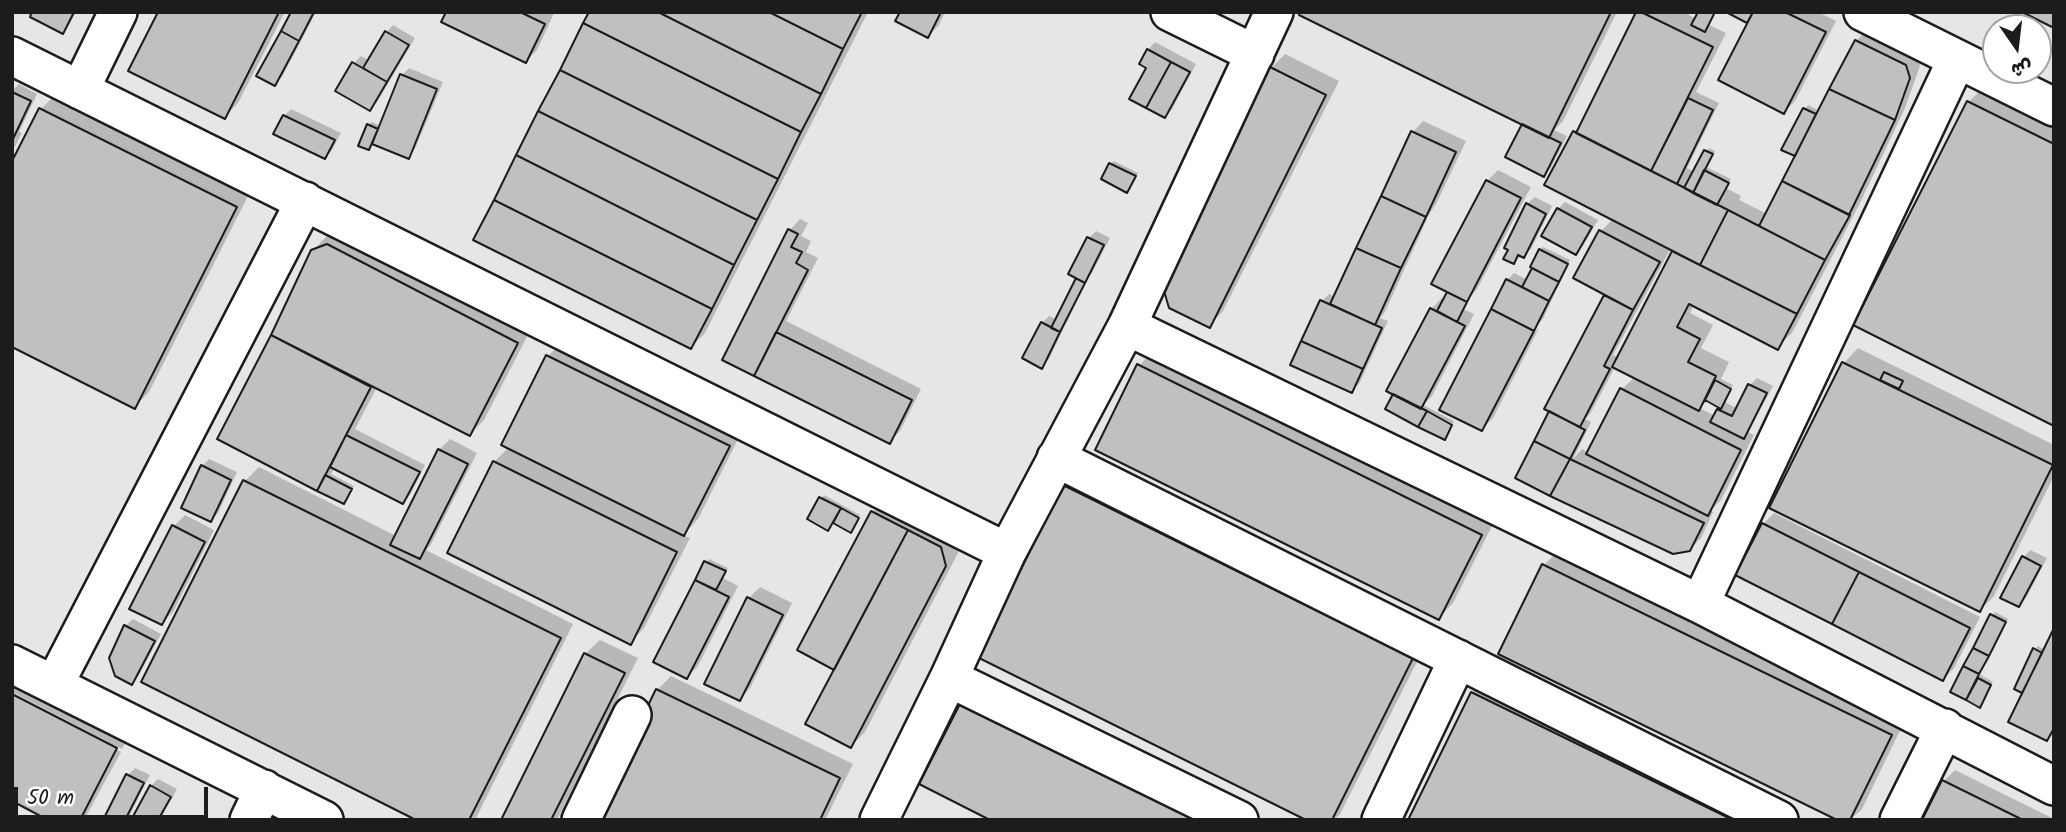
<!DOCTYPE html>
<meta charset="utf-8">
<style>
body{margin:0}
#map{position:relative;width:2066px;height:832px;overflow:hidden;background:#f6f6f6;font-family:Kalam,"Playpen Sans Arabic",sans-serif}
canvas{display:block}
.frame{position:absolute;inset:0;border:14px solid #1c1c1c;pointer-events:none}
.north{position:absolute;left:1982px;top:14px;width:70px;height:70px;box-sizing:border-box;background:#fff;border:2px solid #a4a4a4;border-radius:50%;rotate:166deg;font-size:19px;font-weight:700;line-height:28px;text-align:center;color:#1c1c1c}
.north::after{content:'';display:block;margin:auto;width:24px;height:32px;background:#1c1c1c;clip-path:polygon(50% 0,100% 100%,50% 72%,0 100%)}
.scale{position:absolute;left:14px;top:787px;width:194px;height:32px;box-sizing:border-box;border:4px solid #1c1c1c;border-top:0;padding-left:9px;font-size:21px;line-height:24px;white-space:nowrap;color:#1c1c1c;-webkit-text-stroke:5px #fff;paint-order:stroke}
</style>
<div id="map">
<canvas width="2066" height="832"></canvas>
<div class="frame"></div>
<div class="north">ش</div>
<div class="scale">50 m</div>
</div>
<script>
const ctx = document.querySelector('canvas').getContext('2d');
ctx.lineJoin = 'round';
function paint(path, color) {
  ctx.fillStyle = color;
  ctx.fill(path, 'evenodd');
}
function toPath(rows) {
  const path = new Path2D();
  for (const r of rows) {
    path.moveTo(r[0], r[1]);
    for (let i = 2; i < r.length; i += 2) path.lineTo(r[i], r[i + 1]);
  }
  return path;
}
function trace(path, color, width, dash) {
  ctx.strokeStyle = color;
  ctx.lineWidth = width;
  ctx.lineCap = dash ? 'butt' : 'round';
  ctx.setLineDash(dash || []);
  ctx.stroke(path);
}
const built = toPath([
 [12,12,2054,12,2054,820,12,820],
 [1996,28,2038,28,2038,70,1996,70]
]);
const shadow = toPath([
 [23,12,76,12,70,24,62,32],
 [160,12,285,12,238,103,224,117],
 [293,12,316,12,282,77,274,84],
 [447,12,552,12,554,13,537,50,526,61],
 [591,12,868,12,705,333,691,347],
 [902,12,945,12,939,25,928,36],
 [1302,12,1617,12,1563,121,1554,130,1567,136,1551,168,1544,175,1525,124],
 [1638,12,1684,12,1696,19,1700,12,1715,12,1709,25,1726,33,1696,92,1719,103,1687,168,1694,172,1706,151,1709,148,1715,151,1706,167,1731,179,1726,188,1741,196,1739,200,1767,214,1797,155,1784,149,1805,109,1808,105,1820,111,1856,41,1867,30,1917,54,1920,66,1905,108,1860,203,1792,333,1777,347,1694,305,1690,313,1713,325,1701,348,1729,362,1721,379,1733,385,1725,402,1738,409,1750,385,1757,378,1773,386,1748,432,1754,435,1721,500,1710,511,1713,512,1701,538,1690,549,1551,495,1551,412,1547,408,1606,294,1575,277,1601,231,1613,219,1574,132,1584,122],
 [1671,248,1674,250,1619,358,1613,355],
 [1615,367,1635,377,1622,389,1589,453,1582,449,1573,459,1591,422,1585,419,1590,414],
 [1708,400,1721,407,1715,416,1700,408],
 [1730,12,1818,12,1836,21,1795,101,1784,112,1752,15,1747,21],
 [393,25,415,38,377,102,370,109,338,91,354,63,361,56,370,61,386,33],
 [1155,42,1196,64,1172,109,1165,116,1148,68,1141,63,1148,50],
 [1285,54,1339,81,1223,311,1209,326,1271,68],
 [409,68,443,82,415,149,408,157,373,143,369,148,368,125,372,122,381,126,402,75],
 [19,84,37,94,19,132,22,133,12,152,12,91],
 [1983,87,2054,123,2054,424,1855,324,1969,102],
 [55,95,250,192,149,392,135,406,41,109],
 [291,109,341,133,332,150,325,157,284,116],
 [1423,121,1466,141,1436,204,1428,216,1383,195,1413,132],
 [1114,161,1138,173,1127,191,1111,164],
 [1498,170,1531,187,1477,289,1470,297,1463,309,1474,314,1432,396,1423,405,1454,421,1447,435,1387,409,1431,309,1442,298,1445,299,1487,181],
 [1535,197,1552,206,1531,249,1513,262,1527,204],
 [1383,199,1427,219,1385,312,1380,318,1388,321,1359,384,1351,391,1322,301,1329,294,1335,297],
 [1565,202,1598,220,1583,246,1576,253,1558,209],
 [800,219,808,223,801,236,811,241,806,252,818,258,786,321,921,389,900,431,889,442,724,360,790,230],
 [342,231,531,329,484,420,470,434,377,387,355,429,425,465,410,495,403,502,335,468,331,474,354,486,347,499,219,438,272,336,312,251,327,236],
 [1096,231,1110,238,1092,273,1088,277,1049,359,1042,366,1042,323,1049,316,1057,320,1078,277,1071,273,1089,238],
 [1543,247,1570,260,1543,319,1532,330,1532,335,1539,328,1493,418,1482,429,1507,280,1514,273,1528,280,1540,250],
 [562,342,742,431,698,519,683,535,690,538,644,628,630,642,494,462,509,447,503,444,548,356],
 [1858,348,2054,445,2054,476,1994,596,1980,610,1771,507,1844,363],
 [1153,351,1495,520,1453,603,1439,618,1139,366],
 [450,439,477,453,430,546,426,550,573,624,475,820,420,820,245,481,259,467,396,536,439,450],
 [209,459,237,472,218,513,211,520,202,466],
 [1078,472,1426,644,1340,814,1334,820,1310,820,1064,486],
 [824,495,860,515,851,530,833,521,809,519],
 [884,501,955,533,959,551,865,732,851,746,836,669,799,650,873,512],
 [1774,513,1980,617,1954,668,1943,679,1763,524],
 [185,515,214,530,173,612,162,623,174,526],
 [2030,550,2047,558,2026,598,2019,605,2023,558],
 [1558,551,1905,720,1862,809,1850,820,1841,820,1544,565],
 [709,559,728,568,723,578,738,586,698,666,687,677,655,661],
 [760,587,792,603,750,688,740,699,749,598],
 [1995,612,2008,619,1979,674,1993,682,1980,705,1952,691],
 [133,619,161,634,139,675,132,682,125,626],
 [2054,632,2054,732,2047,739,2027,685,2022,690,2035,649,2038,646,2045,650],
 [600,640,638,658,557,820,503,820,585,654],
 [12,673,130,733,122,749,12,692],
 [671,676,853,764,825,820,593,820,657,690],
 [1486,679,1775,820,1410,820,1472,693],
 [12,696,121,752,84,820,52,820],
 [135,768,150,775,127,820,105,820,128,775],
 [1955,770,2054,819,2054,820,1924,820,1944,781],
 [158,779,177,789,160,820,133,820,151,786]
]);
const building = toPath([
 [32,12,74,12,63,34,30,17,32,12],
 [158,12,279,12,225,119,128,71,158,12],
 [291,12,314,12,299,41,281,31,291,12],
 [446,12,520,12,545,24,526,63,441,22,446,12],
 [589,12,658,12,821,94,801,132,583,23,589,12],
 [658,12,769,12,843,49,821,94,658,12],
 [769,12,862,12,843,49,769,12],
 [900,12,941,12,928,38,895,21,900,12],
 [1301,12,1611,12,1549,138,1299,15,1301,12],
 [1636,12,1641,12,1713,47,1651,171,1576,133,1636,12],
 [1698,12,1715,12,1705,32,1691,25,1698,12],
 [1726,12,1753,12,1747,23,1726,12],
 [1753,12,1785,12,1826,32,1784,114,1718,80,1753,12],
 [2022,12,2054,12,2054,28,2022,12],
 [583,23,801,132,778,179,560,70,583,23],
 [281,31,299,41,275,86,256,76,281,31],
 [385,31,409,45,387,82,363,68,385,31],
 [1855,40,1906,65,1910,78,1895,120,1829,89,1855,40],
 [1147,49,1171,62,1146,108,1129,99,1146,68,1139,64,1147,49],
 [352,62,387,82,370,111,335,91,352,62],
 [1171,62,1190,72,1165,118,1146,108,1171,62],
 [1270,67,1326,95,1210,328,1169,308,1162,284,1270,67],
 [560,70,778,179,757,220,538,111,560,70],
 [400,74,437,89,409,159,372,144,400,74],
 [1829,89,1895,120,1849,215,1782,181,1829,89],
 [12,92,31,101,12,141,12,92],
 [1688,98,1713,110,1677,184,1651,171,1688,98],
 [1967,101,2054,144,2054,426,1853,325,1967,101],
 [39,108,237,207,135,409,12,347,12,161,39,108],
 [1803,108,1816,114,1795,156,1781,150,1803,108],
 [538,111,757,220,734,265,516,155,538,111],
 [283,115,335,140,325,159,273,134,283,115],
 [367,124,378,129,369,150,358,146,367,124],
 [1522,124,1561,143,1544,177,1505,157,1522,124],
 [1411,131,1456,152,1426,217,1381,196,1411,131],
 [1573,131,1728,210,1700,265,1544,185,1573,131],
 [1704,150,1713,154,1693,193,1684,188,1704,150],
 [516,155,734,265,712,309,494,200,516,155],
 [1109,163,1136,176,1127,193,1101,179,1109,163],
 [1704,170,1729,183,1717,205,1693,193,1704,170],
 [1486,180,1521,198,1467,302,1431,284,1486,180],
 [1782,181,1850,215,1825,260,1759,226,1782,181],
 [1381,196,1426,217,1401,268,1356,248,1381,196],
 [494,200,712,309,691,349,473,240,494,200],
 [1526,203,1546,214,1524,258,1518,255,1514,264,1503,259,1508,250,1504,248,1526,203],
 [1557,208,1592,227,1576,255,1541,236,1557,208],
 [1728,210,1825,260,1797,314,1700,265,1728,210],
 [788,229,798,234,791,247,802,252,796,263,808,270,754,376,722,360,788,229],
 [1599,230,1660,262,1633,310,1573,278,1599,230],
 [1087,237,1104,245,1085,283,1068,274,1087,237],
 [327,244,518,343,470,436,271,335,311,250,327,244],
 [1356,248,1401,268,1375,325,1330,304,1356,248],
 [1539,249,1568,264,1559,282,1530,267,1539,249],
 [1672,251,1797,314,1778,350,1689,304,1677,327,1700,339,1688,362,1716,376,1699,411,1612,367,1672,251],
 [1532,268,1559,282,1549,301,1522,287,1532,268],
 [1076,278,1085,283,1060,332,1051,328,1076,278],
 [1506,279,1549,301,1534,331,1491,309,1506,279],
 [1447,292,1467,302,1457,322,1437,311,1447,292],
 [1604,295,1633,310,1604,366,1610,369,1580,427,1544,409,1604,295],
 [1320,300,1382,328,1363,369,1301,341,1320,300],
 [1430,308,1465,326,1421,409,1386,391,1430,308],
 [1491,309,1534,331,1482,431,1439,410,1491,309],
 [1041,322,1060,332,1042,369,1022,358,1041,322],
 [776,332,912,400,890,444,754,376,776,332],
 [271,335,371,387,317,491,217,439,271,335],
 [1301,341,1363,369,1352,393,1290,365,1301,341],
 [546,355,730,446,684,536,501,445,546,355],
 [1842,362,2053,465,1980,612,1769,508,1842,362],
 [1137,364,1482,535,1439,620,1095,450,1137,364],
 [1884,372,1903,381,1899,389,1880,380,1884,372],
 [1715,380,1731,389,1721,409,1705,400,1715,380],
 [1748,384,1767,393,1744,439,1710,422,1717,409,1732,416,1748,384],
 [1620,388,1741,450,1708,516,1586,454,1620,388],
 [1393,394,1427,411,1418,427,1385,409,1393,394],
 [1427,411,1452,425,1445,440,1418,427,1427,411],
 [1549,411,1585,430,1570,459,1534,441,1549,411],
 [346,435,420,472,403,504,330,467,346,435],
 [1534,441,1570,459,1550,496,1515,478,1534,441],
 [438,449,468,464,420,559,390,545,438,449],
 [1570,459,1704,523,1690,551,1673,554,1550,496,1570,459],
 [493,461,677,552,631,645,447,553,493,461],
 [201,465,231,480,211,522,181,508,201,465],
 [325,475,352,489,344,504,317,491,325,475],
 [243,480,561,638,469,820,416,820,141,682,243,480],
 [1063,485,1413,658,1332,820,1306,820,977,657,1063,485],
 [819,497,841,508,828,531,807,519,819,497],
 [841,508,859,518,851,533,833,523,841,508],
 [871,511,908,530,834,670,797,650,871,511],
 [1762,523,1859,572,1832,624,1735,575,1762,523],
 [172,525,205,542,162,625,129,609,172,525],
 [908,530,941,547,946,566,851,748,805,724,908,530],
 [2022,556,2041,566,2019,607,2000,598,2022,556],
 [704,561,726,571,716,590,695,580,704,561],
 [1542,564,1892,735,1850,820,1837,820,1498,654,1542,564],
 [1859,572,1970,628,1943,681,1832,624,1859,572],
 [695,580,729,597,687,679,653,662,695,580],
 [747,597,783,615,740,701,704,684,747,597],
 [1990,614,2006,622,1989,656,1973,648,1990,614],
 [124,625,155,641,132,685,115,676,109,658,124,625],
 [2054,628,2054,728,2047,741,2008,722,2054,628],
 [1973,648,1989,656,1979,674,1963,666,1973,648],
 [2033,648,2042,653,2022,693,2014,689,2033,648],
 [584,653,625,673,551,820,501,820,584,653],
 [1963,666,1979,674,1966,700,1950,692,1963,666],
 [1978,678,1991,685,1980,708,1966,700,1978,678],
 [656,689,840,778,820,820,592,820,656,689],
 [1471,692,1733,820,1408,820,1471,692],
 [12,694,117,748,80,820,48,820,12,801,12,694],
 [961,702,1198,820,990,820,919,784,961,702],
 [126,774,144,783,125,820,103,820,126,774],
 [1942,780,2023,820,1922,820,1942,780],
 [150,785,171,797,158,820,131,820,150,785]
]);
const minor = toPath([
 [1170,12,1255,54],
 [1863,12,2054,107],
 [12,56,1007,552],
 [80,90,118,12],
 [1127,326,1700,604,2054,786],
 [1056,458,1779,820],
 [1700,604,1957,59],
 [12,664,324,820],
 [949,678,1239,820],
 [54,685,305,201],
 [249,820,264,789],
 [581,820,632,715],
 [879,820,949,678,1007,552,1127,326,1274,12],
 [1381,820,1458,659],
 [1899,820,1945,728]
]);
paint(built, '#e6e6e6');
paint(shadow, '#0003');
paint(building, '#c0c0c0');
trace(building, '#1c1c1c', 2);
trace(minor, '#1c1c1c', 42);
trace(minor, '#fff', 37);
</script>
